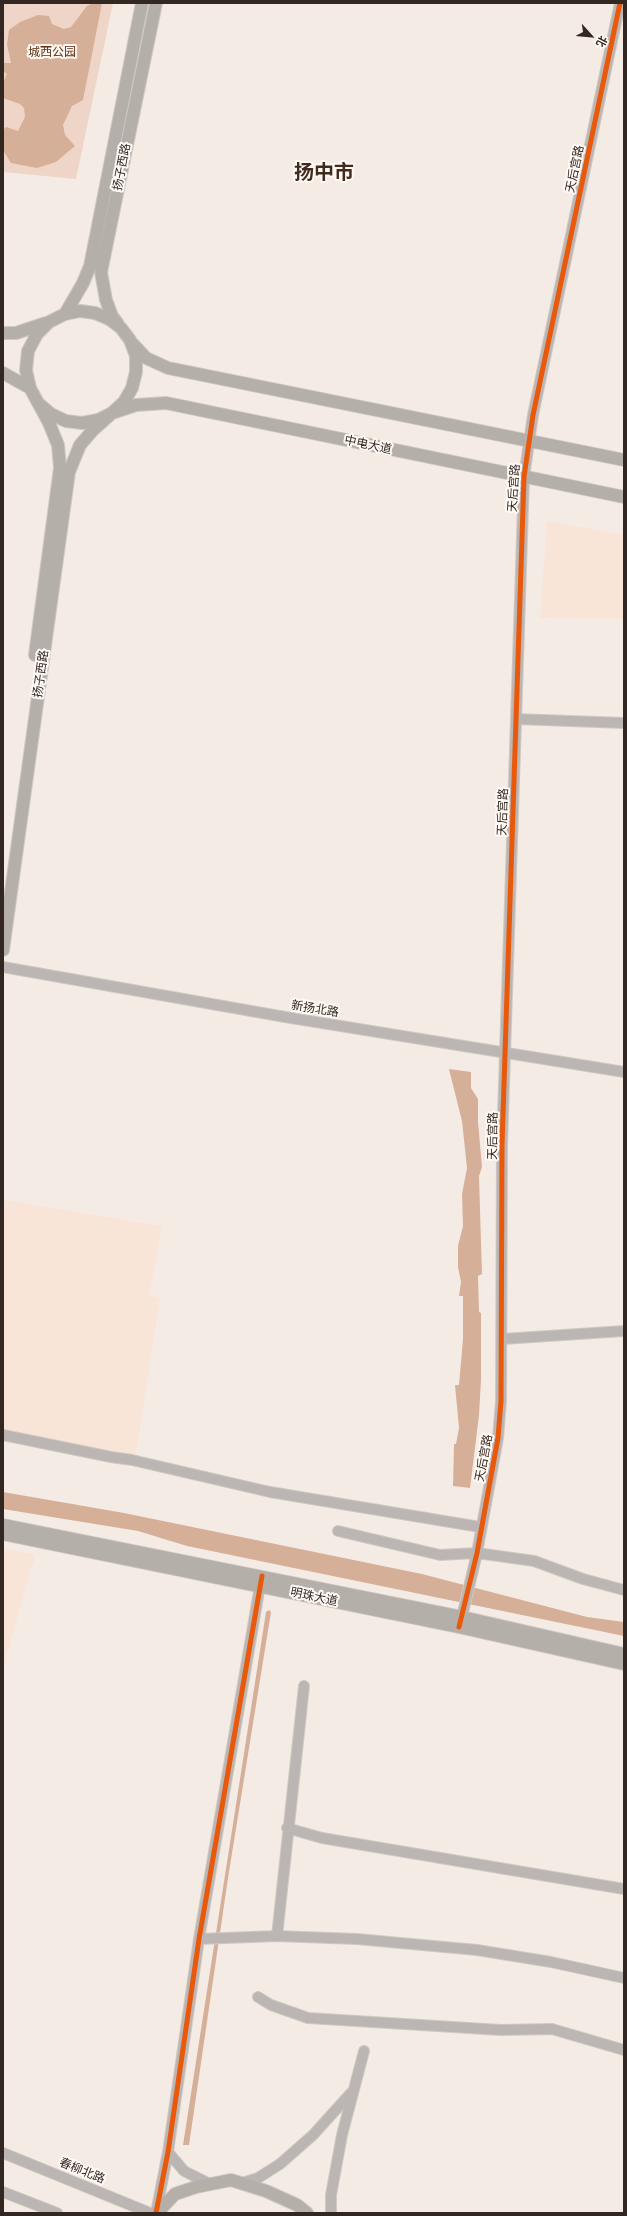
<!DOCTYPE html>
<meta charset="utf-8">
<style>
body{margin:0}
#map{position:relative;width:627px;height:2216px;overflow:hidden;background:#f5ebe5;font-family:Quicksand,"Noto Sans SC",sans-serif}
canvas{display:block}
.frame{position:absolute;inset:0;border:4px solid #322721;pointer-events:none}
.north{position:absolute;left:571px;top:16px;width:40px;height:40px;-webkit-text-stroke:3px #fff9f5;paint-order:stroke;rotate:117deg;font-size:11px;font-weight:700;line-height:16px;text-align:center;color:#322721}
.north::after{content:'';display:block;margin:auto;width:14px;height:18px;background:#322721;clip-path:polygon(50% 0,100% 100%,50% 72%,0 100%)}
</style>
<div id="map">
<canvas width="627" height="2216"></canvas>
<div class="frame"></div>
<div class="north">北</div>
</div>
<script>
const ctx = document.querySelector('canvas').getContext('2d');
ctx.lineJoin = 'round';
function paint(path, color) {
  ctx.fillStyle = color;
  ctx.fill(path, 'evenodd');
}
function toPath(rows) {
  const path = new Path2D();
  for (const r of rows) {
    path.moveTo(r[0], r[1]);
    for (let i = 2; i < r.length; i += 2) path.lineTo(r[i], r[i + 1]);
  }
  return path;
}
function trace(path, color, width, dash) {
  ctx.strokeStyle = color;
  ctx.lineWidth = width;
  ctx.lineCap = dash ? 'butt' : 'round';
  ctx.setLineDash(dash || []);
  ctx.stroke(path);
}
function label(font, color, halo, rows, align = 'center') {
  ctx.font = font + ' Quicksand,"Noto Sans SC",sans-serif';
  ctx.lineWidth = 4;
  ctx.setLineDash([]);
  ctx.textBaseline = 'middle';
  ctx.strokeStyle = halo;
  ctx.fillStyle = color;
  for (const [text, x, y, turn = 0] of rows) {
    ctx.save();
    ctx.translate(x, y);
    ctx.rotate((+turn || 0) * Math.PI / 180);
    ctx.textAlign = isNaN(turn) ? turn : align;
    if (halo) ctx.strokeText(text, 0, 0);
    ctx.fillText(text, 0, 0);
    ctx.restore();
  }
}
const built = toPath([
 [547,521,624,535,624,619,540,618],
 [3,1200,162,1226,149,1296,160,1297,135,1460,3,1431],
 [3,1548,35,1555,3,1668]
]);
const green = toPath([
 [3,3,113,3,76,179,3,172]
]);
const water = toPath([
 [93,3,102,3,83,100,72,106,63,125,65,135,75,146,56,162,37,168,11,163,3,150,3,130,6,127,18,131,25,117,24,108,20,104,3,98,3,83,7,74,3,71,3,63,11,63,7,45,9,30,20,22,38,15,49,16,52,24,64,29,71,27,87,6],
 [449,1069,471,1072,471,1088,478,1099,478,1122,482,1167,479,1176,481,1243,482,1274,478,1276,479,1312,481,1313,481,1380,479,1415,470,1488,453,1486,454,1444,456,1444,459,1428,455,1385,459,1385,463,1339,463,1296,459,1296,461,1282,458,1267,458,1246,463,1226,462,1194,467,1168,462,1121],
 [3,1492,124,1513,422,1574,587,1617,624,1622,624,1636,187,1546,138,1531,3,1509],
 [269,1610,271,1612,228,1878,189,2145,183,2145,266,1612]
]);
const minor = toPath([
 [516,719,624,723],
 [3,967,285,1017,624,1072],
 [503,1339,624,1331],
 [3,1435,111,1457,132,1460,270,1492,480,1527],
 [338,1531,440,1555,477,1553,534,1561,583,1579,624,1590],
 [460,1625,477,1553,498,1438,501,1401,502,1145,524,477,533,415,620,3],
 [287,1828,322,1838,624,1889],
 [277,1936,304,1686],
 [199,1939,277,1936,357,1939,477,1950,551,1962,624,1978],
 [258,1997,271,2005,308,2018,501,2030,552,2029,624,2050],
 [168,2152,184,2171,210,2184],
 [3,2153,150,2213],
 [242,2183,258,2178,280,2164,313,2135,351,2093],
 [3,2192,57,2213],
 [156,2213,168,2152,199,1939,261,1580],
 [331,2213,331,2195,342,2135,364,2051]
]);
const major = toPath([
 [65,314,83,283,90,266,142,3],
 [118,324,112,316,106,300,101,272,156,3],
 [3,333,16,333,46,323],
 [133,344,146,358,168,368,624,460],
 [3,373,30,388],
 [35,655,60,468,58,445,49,423,30,388,26,370,28,351,37,334,49,322,65,314,80,311,95,313,109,319,121,328,130,340,136,356,136,372,132,388,124,402,112,413,98,420,82,423,66,421,51,414,38,403],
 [3,950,69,472,80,445,93,430,112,413,136,405,166,403,624,497],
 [3,1525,462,1617,624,1654],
 [3,1534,459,1627,624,1664],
 [157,2213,175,2194,196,2187,231,2180,266,2191,297,2205,307,2213]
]);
const cycleway = toPath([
 [459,1627,477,1553,498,1438,501,1401,502,1145,524,477,533,415,620,3],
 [156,2213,168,2152,199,1939,262,1576]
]);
const parkNames = [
 ["城西公园",52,52]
];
const streetNames = [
 ["扬子西路",122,167,-79],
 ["天后宫路",575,169,-78],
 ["中电大道",368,445,12],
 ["天后宫路",514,488,-86],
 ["扬子西路",41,674,-82],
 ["天后宫路",503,812,-88],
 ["新扬北路",315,1009,9],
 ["天后宫路",493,1136,-89],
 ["天后宫路",484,1458,-79],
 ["明珠大道",314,1597,12],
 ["春柳北路",82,2171,22]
];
const townNames = [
 ["扬中市",324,173]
];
paint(built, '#f9e4d8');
paint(green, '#eed5c7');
paint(water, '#d6af99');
trace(minor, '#d0c9c3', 12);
trace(major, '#d0c9c3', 14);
trace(minor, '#bbb5b3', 10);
trace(major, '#b5afaa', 12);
trace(cycleway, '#e8590c', 5);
label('12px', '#5e2e0d', '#fff9f5', parkNames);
label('12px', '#322721', '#fff9f5', streetNames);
label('bold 20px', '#412b1e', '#fff9f5', townNames);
</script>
